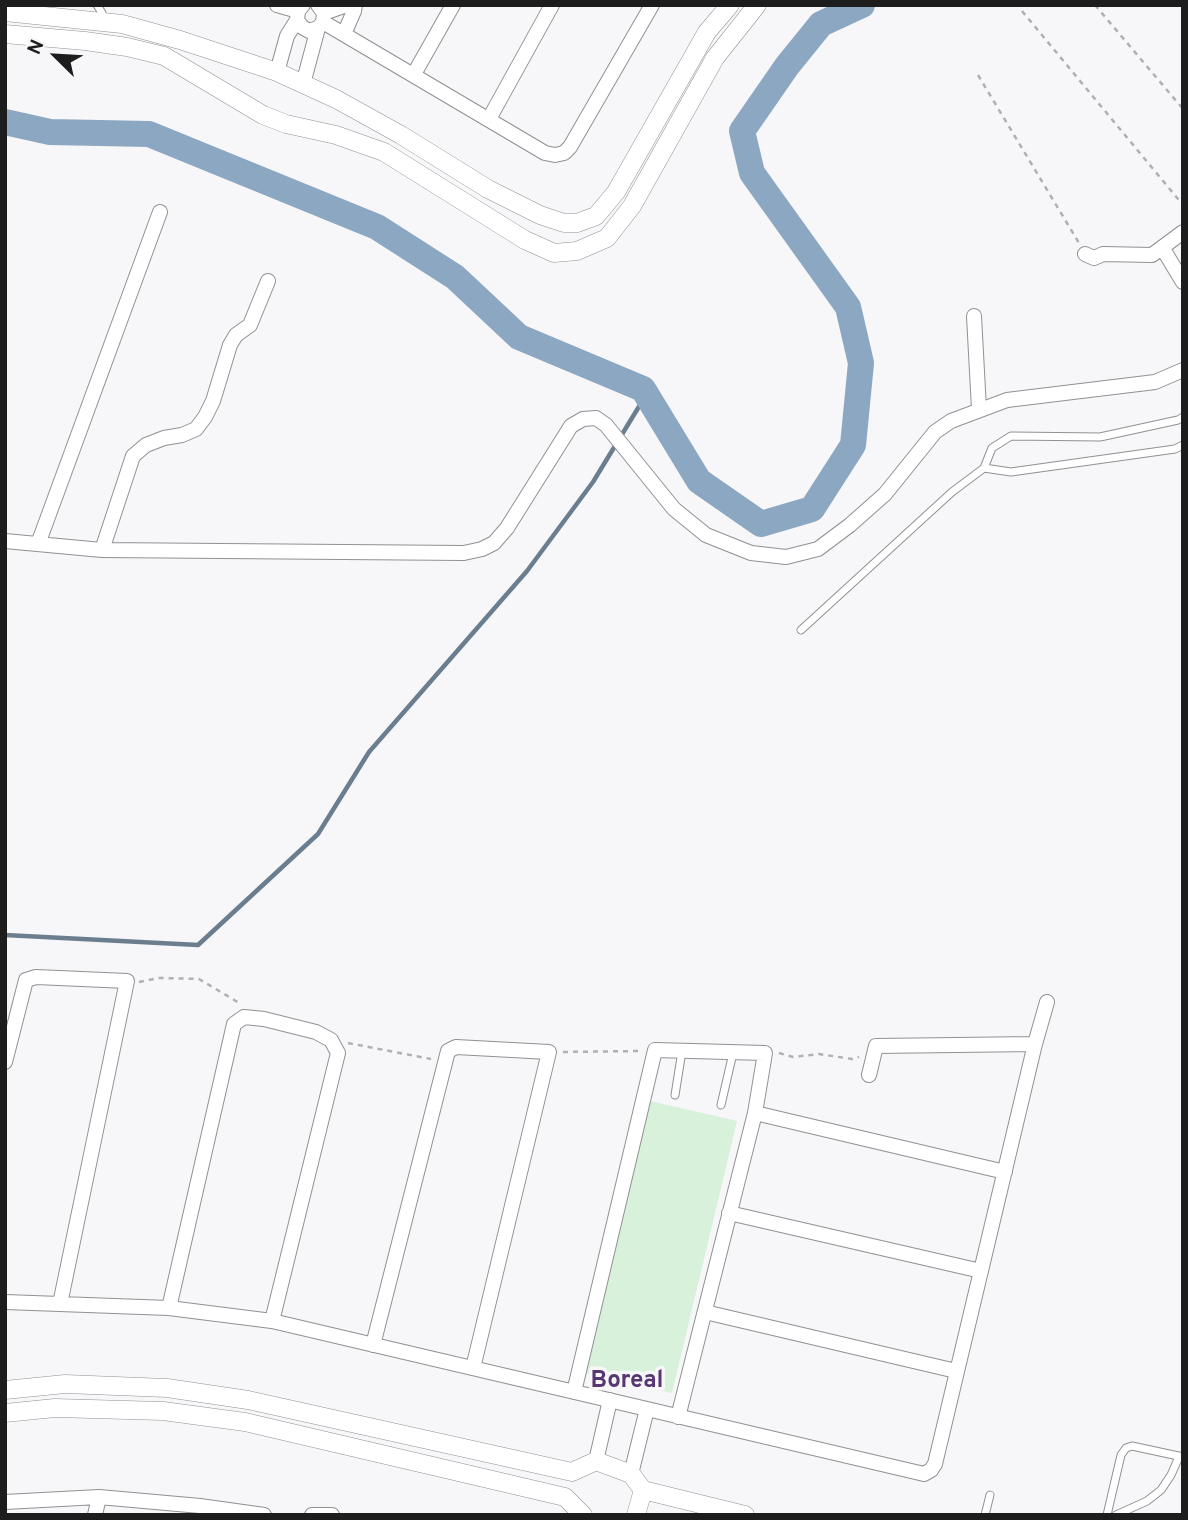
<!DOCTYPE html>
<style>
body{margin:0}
#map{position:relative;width:1188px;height:1520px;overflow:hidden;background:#f7f6f9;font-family:Overpass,sans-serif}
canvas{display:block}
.frame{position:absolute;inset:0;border:7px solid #1d1d1e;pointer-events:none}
.north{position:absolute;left:21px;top:21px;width:70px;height:70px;-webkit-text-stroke:5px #f7f6f9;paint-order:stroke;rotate:294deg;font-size:19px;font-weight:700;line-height:28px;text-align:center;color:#1d1d1e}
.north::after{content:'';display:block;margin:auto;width:24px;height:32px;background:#1d1d1e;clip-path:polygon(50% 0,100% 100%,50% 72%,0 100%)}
</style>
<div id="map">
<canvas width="1188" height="1520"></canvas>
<div class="frame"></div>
<div class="north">N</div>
</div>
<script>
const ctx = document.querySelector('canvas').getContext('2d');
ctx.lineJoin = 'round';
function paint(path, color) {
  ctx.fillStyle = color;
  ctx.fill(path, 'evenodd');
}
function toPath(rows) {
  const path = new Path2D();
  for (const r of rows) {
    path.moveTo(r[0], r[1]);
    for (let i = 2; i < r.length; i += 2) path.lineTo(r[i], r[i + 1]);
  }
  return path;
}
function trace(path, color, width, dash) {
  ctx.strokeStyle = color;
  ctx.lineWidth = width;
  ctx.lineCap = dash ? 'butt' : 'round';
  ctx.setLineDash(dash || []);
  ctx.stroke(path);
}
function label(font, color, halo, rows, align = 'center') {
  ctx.font = font + ' Overpass,sans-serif';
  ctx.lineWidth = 7;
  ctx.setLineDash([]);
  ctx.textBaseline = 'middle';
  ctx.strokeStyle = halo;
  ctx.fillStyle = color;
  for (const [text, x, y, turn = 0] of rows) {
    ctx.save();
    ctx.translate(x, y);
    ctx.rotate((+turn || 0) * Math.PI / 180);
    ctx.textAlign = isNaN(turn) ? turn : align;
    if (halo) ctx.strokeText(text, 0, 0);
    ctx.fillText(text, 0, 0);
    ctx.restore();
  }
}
const green = toPath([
 [650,1101,737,1121,672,1393,585,1373]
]);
const stream = toPath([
 [5,935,198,945,318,834,369,752,527,571,593,482,646,395]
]);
const river = toPath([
 [5,122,50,132,149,134,377,227,455,277,519,337,643,389,699,481,761,524,812,509,853,445,861,363,848,307,752,173,742,131,787,66,821,24,862,5]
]);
const path = toPath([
 [1095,5,1183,109],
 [1022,11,1183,205],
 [978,75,1079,243],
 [139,982,159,978,199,979,241,1004],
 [348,1043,431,1059],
 [563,1052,641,1051],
 [779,1053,793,1057,819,1054,852,1059,859,1057]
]);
const service = toPath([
 [97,5,102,13,103,22],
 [984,468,1011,472,1175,449,1183,445],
 [801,630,952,492,984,468,992,448,1011,436,1100,437,1178,420,1183,417],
 [675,1095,682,1051],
 [721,1105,733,1053],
 [985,1515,990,1495],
 [1107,1515,1121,1455,1126,1448,1132,1446,1183,1457],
 [1116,1515,1147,1501,1161,1490,1171,1475,1179,1457]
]);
const minor = toPath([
 [277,5,298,11],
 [303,5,298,11,297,20,302,27,309,31,318,28,323,22,324,13,318,5],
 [324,13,347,5],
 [323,22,545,153,555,155,564,153,570,147,652,5],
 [344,34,354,11,355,5],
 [277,72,287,36,297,20],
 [414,74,453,5],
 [303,84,318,28],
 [489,119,552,5],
 [1163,249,1183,282],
 [1085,254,1094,258,1103,254,1152,255,1183,232],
 [974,316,979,409],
 [5,541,102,550,464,553,482,549,494,543,507,528,571,426,583,419,596,418,606,425,674,509,706,535,751,553,786,557,818,549,850,525,885,494,935,432,951,421,1007,400,1155,382,1183,370],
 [38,544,160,212],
 [102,550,133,456,146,445,164,438,182,435,196,429,205,417,213,401,230,345,236,335,250,325,268,281],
 [5,1062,26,980,36,977,127,981,60,1304],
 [869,1075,876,1046,1035,1044,1047,1002],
 [755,1113,1005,1172],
 [729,1213,981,1271],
 [5,1302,169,1308,272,1321,924,1474,931,1470,935,1464,1035,1044],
 [169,1308,234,1024,244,1017,264,1019,316,1032,331,1040,338,1053,272,1321],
 [705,1312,956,1371],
 [373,1345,448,1051,456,1047,549,1052,473,1368],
 [574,1392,655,1050,765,1053,755,1113,678,1417],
 [596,1461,610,1400],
 [631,1474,647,1409],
 [5,1502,99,1497,200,1506,264,1515],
 [95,1515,99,1497],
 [312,1515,332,1515]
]);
const tertiary = toPath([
 [5,12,122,24,180,40,277,72,336,99,401,135,488,189,540,215,564,223,577,223,596,216,616,192,707,32,730,5],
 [5,34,85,41,127,47,164,56,263,115,286,124,336,135,384,152,525,240,554,253,577,251,607,238,632,206,715,58,757,5],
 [5,1390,65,1384,167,1388,248,1400,572,1472,596,1461,631,1474,643,1490,745,1515],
 [5,1413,55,1408,163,1411,245,1422,565,1497,583,1515],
 [636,1515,643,1490]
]);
const neighbourhoodNames = [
 ["Boreal",627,1382]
];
paint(green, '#d7f1db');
trace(stream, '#6b7e90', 4.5);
trace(river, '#8ca7c1', 26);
trace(service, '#919093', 9);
trace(minor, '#919093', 16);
trace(tertiary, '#919093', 19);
trace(path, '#b0afb1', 2.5, [5, 5]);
trace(service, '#fff', 7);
trace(minor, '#fff', 14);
trace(tertiary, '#fff', 18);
label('bold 24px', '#563771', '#f7f6f9', neighbourhoodNames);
</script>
